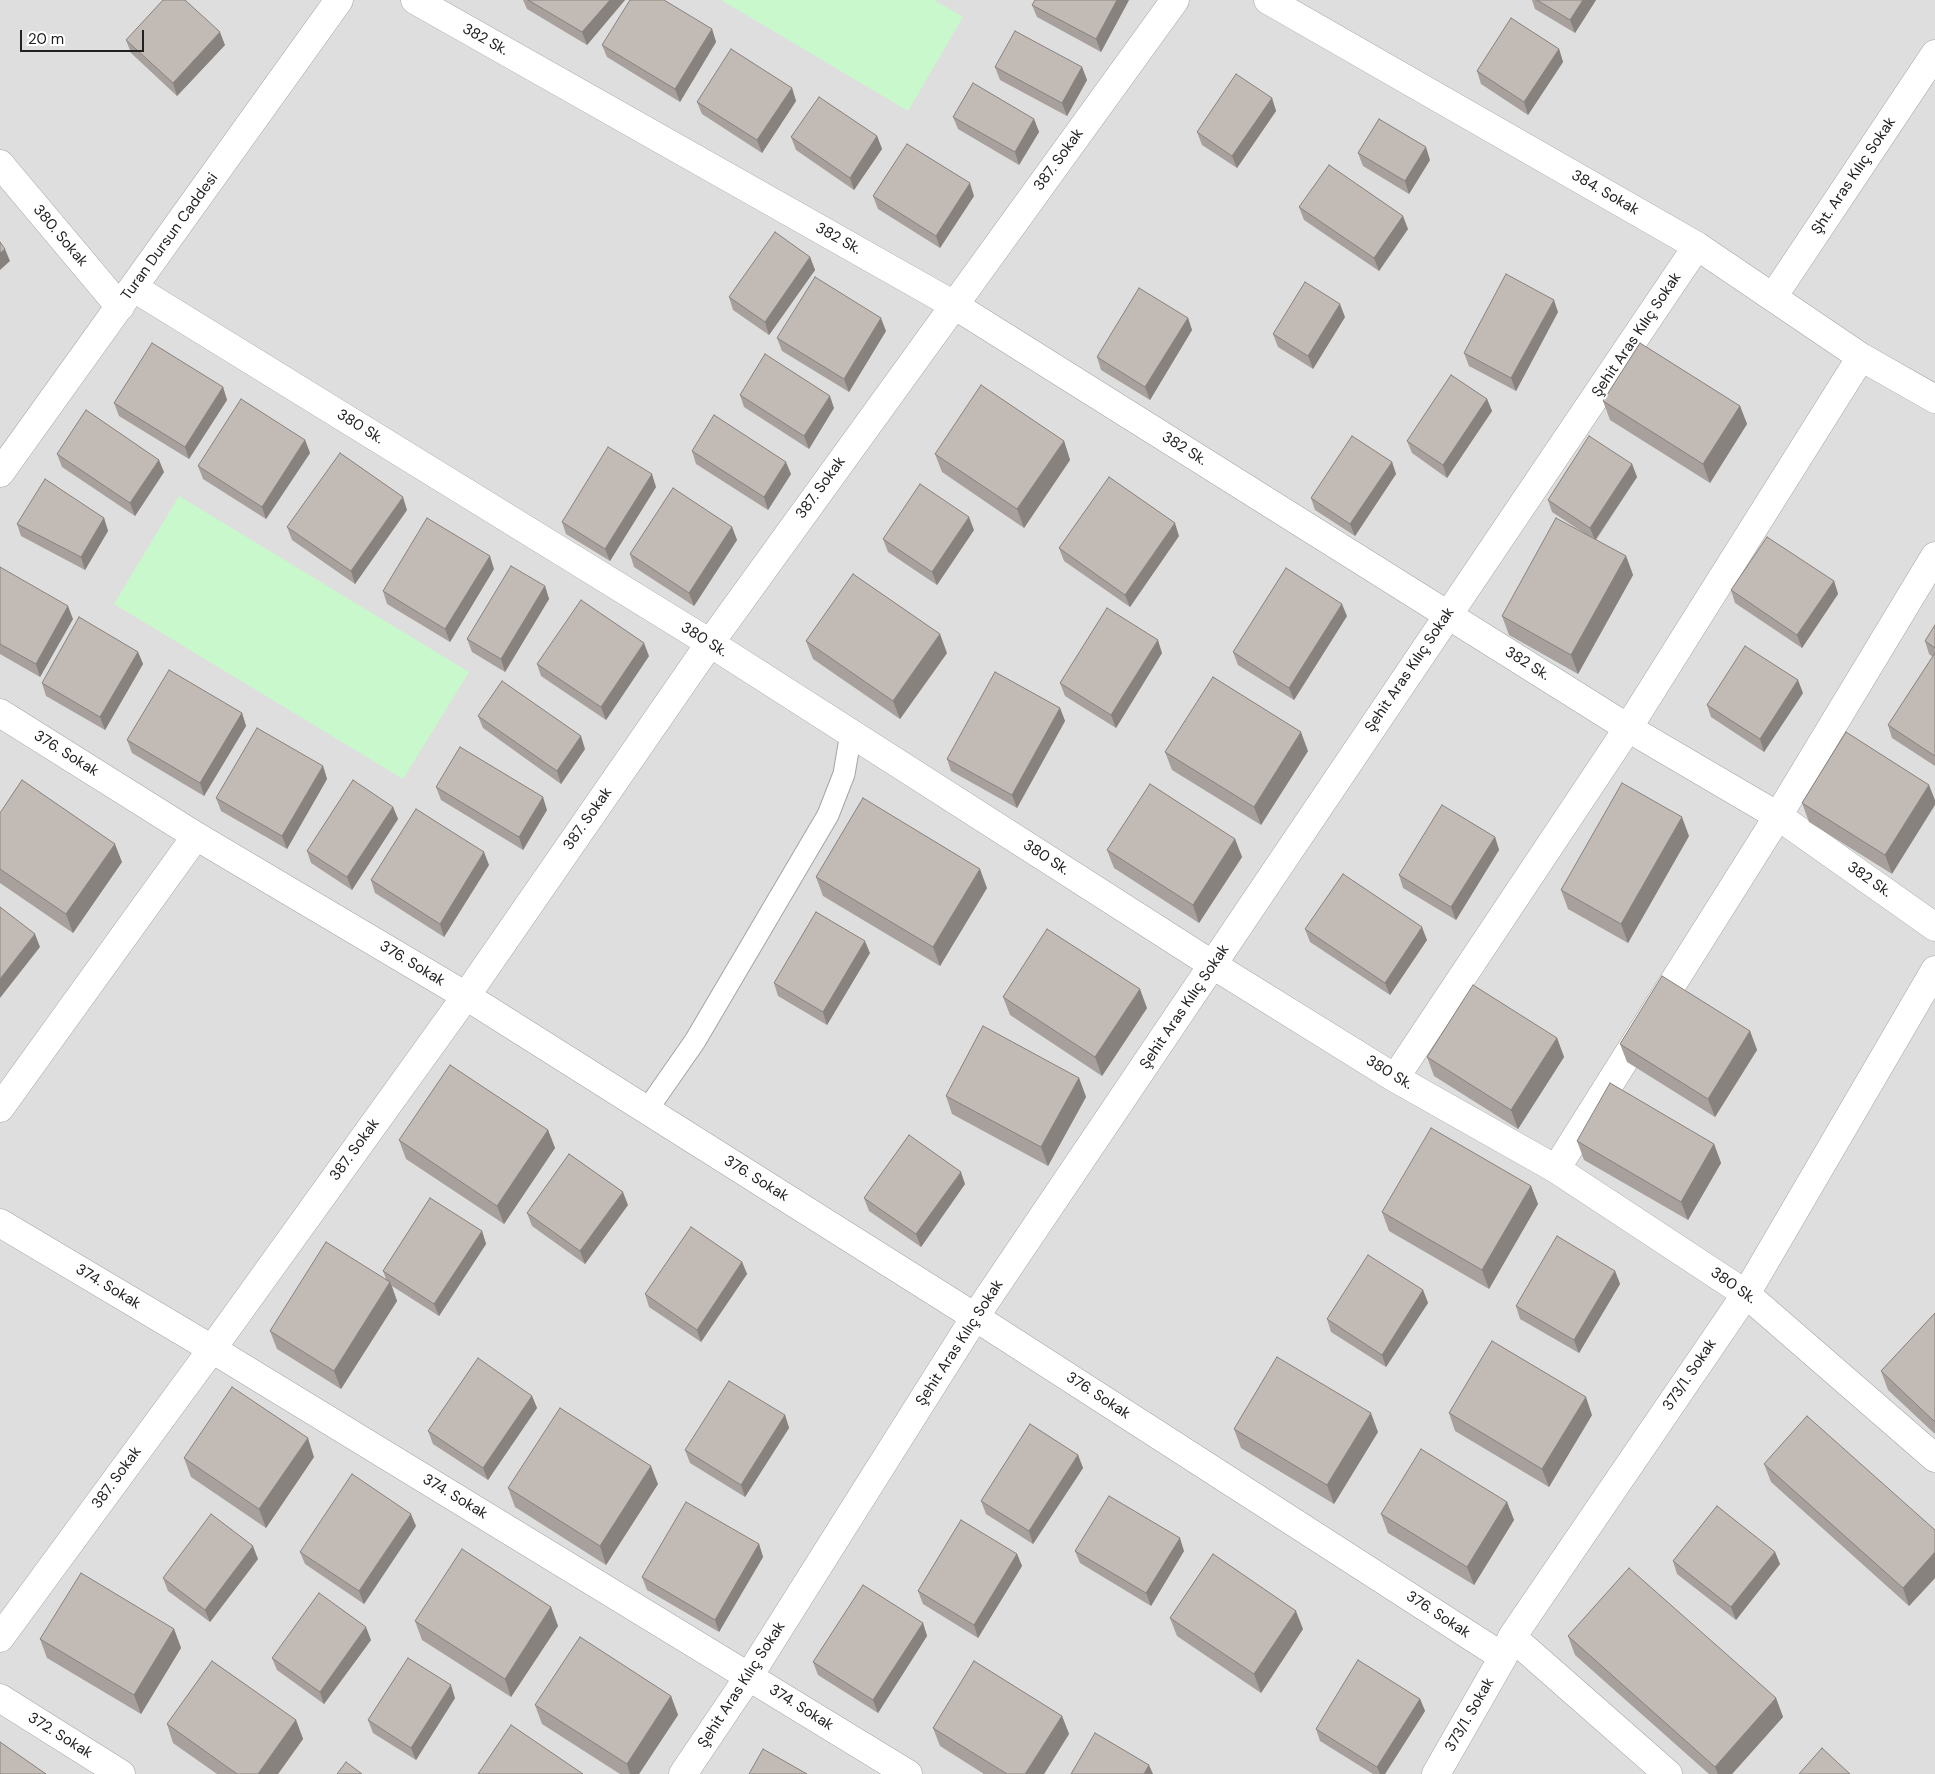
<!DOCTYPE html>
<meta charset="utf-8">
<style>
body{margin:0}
#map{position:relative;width:1935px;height:1774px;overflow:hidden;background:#f1eee8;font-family:"DM Sans",sans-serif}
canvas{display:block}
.scale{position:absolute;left:20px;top:30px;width:124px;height:22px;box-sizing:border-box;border:2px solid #212121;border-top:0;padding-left:6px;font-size:15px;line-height:18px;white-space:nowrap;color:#212121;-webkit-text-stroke:4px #fff;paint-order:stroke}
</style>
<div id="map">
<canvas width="1935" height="1774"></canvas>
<div class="scale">20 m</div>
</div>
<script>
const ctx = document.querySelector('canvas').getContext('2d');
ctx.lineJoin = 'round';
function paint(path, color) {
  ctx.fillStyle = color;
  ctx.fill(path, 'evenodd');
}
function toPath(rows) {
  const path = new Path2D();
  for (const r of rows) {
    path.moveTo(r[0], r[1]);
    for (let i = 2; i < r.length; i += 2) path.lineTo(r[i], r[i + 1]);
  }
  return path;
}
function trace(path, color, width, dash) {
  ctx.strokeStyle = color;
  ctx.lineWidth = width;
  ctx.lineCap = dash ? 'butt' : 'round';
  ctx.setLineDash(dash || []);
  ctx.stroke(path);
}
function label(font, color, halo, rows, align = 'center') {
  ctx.font = font + ' "DM Sans",sans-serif';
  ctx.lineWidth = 4;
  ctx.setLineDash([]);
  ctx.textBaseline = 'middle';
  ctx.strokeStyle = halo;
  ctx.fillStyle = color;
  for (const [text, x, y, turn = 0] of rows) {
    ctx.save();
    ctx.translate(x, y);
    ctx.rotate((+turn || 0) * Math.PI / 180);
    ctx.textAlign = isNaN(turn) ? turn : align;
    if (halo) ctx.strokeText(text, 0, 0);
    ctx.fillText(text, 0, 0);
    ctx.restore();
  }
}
const residential = toPath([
 [0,0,1935,0,1935,1774,0,1774]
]);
const park = toPath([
 [721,0,934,0,963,17,908,111],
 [179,496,469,672,403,779,114,604]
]);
const service = toPath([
 [647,1110,695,1041,828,815,844,774,851,733]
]);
const minor = toPath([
 [415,0,954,305,1628,728,1778,816,1935,927],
 [1268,0,1697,246,1861,357,1935,399],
 [0,164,120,307],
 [134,288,710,643,1213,965,1395,1078,1556,1169,1746,1294,1935,1458],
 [1773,297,1935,54],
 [0,713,196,836,466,996,975,1317,1503,1657],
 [1395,1078,1628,728,1861,357],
 [0,1108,196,836],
 [1556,1169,1778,816,1935,556],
 [0,1223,212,1349,908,1774],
 [1512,1637,1668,1774],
 [0,1638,212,1349,466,996,710,643,1175,0],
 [0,1698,121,1774],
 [683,1774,749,1676,975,1317,1697,246],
 [1436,1774,1503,1657,1512,1637,1746,1294,1935,970]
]);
const tertiary = toPath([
 [0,473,339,0]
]);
const wall = toPath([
 [523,0,625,0,587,45,527,9],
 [1129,0,1101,52,1037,17,1032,5],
 [1532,0,1596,0,1575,33,1535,9],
 [712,29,716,42,680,102,607,57,602,45],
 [126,40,225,45,177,96,131,53],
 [1559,49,1563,62,1528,115,1481,84,1477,71],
 [995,67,1082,67,1087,80,1067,116,1000,80],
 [792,88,796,101,762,153,702,114,697,102],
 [1272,98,1276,111,1237,168,1202,145,1197,132],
 [953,117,1034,119,1039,132,1019,165,958,129],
 [877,136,882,149,854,190,796,150,791,137],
 [1358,153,1430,160,1409,194,1363,166],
 [873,196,974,196,940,248,878,209],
 [1299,207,1408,229,1379,271,1304,220],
 [810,257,815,270,769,335,733,310,729,297],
 [1558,312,1516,391,1469,366,1464,353],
 [1345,317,1313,369,1278,347,1273,334],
 [1188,318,1192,330,1150,400,1101,370,1097,357],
 [886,331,849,392,782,351,777,338],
 [223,387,227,400,189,459,119,416,114,403],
 [740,395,834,408,809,449,744,407],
 [1487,399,1492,411,1447,478,1412,453,1407,441],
 [1603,401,1740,406,1747,424,1710,483,1610,420],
 [305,440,310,453,266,519,203,479,198,466],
 [1064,441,1070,460,1024,528,942,472,935,454],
 [692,451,791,474,768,510,696,464],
 [57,454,164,472,135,516,62,467],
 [1392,462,1396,474,1355,536,1315,510,1311,498],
 [1632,464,1637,477,1596,540,1626,556,1633,575,1578,674,1509,635,1502,616,1584,533,1552,512,1548,500],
 [656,487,610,561,566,534,562,522],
 [407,510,355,584,292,540,287,527],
 [104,518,108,531,85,570,21,536,17,524],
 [732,527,737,540,694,606,634,567,630,554],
 [974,530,937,585,888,552,883,539],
 [1179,536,1130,607,1064,561,1059,548],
 [0,567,73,619,40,677,0,654],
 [494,569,450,642,387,604,383,591],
 [1834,581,1838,594,1802,648,1735,603,1731,590],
 [545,586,549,599,505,672,472,652,467,639],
 [1347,616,1294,700,1238,665,1233,652],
 [1935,625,1935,766,1892,738,1888,725,1933,657,1929,654,1925,641],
 [806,641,947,653,900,719,813,659],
 [138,652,143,664,105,730,46,696,42,683],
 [1162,653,1116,728,1065,696,1060,683],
 [649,656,606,720,541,676,537,664],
 [1803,693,1764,752,1711,717,1707,705],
 [1060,708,1065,721,1017,808,951,771,947,759],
 [242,713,246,726,204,796,132,753,127,740],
 [478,716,585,749,561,784,483,728],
 [1846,732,1892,874,1809,822,1802,803],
 [1308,751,1261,825,1172,770,1165,752],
 [323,766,327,779,287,849,221,811,216,798],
 [436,787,547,810,523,850,441,800],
 [393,807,398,819,352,890,311,863,307,851],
 [0,813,122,862,73,933,0,883],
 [1689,836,1628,943,1568,909,1561,890],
 [1495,837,1499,850,1456,920,1403,888,1399,875],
 [1235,839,1242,857,1199,923,1114,868,1107,850],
 [489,865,444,937,375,893,371,880],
 [816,877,987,888,940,966,823,896],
 [1305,929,1427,940,1390,995,1310,942],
 [870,953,827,1025,778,996,774,983],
 [1003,997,1147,1008,1102,1076,1010,1015],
 [1750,1031,1757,1050,1715,1117,1627,1062,1620,1044],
 [1557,1038,1564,1057,1518,1129,1434,1076,1427,1057],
 [1079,1078,1086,1097,1048,1166,952,1114,946,1096],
 [548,1130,555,1148,504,1224,406,1159,399,1140],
 [1577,1141,1714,1144,1721,1163,1688,1220,1584,1160],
 [965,1184,921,1247,869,1211,864,1198],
 [1531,1186,1538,1204,1489,1289,1389,1231,1382,1212],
 [628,1205,585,1264,532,1226,527,1213],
 [482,1231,486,1244,439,1316,392,1286,397,1301,341,1389,277,1349,270,1331,386,1279,383,1271],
 [742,1262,747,1274,701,1342,649,1307,645,1294],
 [1615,1271,1620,1284,1579,1353,1520,1319,1516,1306],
 [1423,1290,1428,1303,1386,1367,1331,1332,1327,1319],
 [1935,1313,1935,1434,1888,1390,1881,1371],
 [532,1396,537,1408,488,1480,433,1444,428,1431],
 [1449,1413,1592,1415,1549,1487,1455,1431],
 [785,1415,789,1428,745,1497,690,1463,685,1450],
 [1234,1429,1378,1432,1334,1504,1241,1448],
 [1078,1455,1083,1468,1033,1544,986,1514,981,1501],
 [314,1457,266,1528,191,1477,184,1458],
 [1764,1464,1935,1530,1935,1578,1909,1606,1771,1482],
 [658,1484,606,1565,515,1507,508,1488],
 [1507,1502,1514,1520,1474,1585,1388,1533,1381,1514],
 [416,1526,364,1604,305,1564,300,1552],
 [759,1544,763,1557,719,1632,647,1590,642,1577],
 [1075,1551,1184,1551,1151,1606,1080,1563],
 [1775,1552,1780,1564,1736,1620,1677,1574,1673,1561],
 [1017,1554,1022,1566,978,1638,923,1604,918,1591],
 [258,1559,210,1622,168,1591,163,1578],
 [551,1607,558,1626,511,1697,422,1640,415,1621],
 [1170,1618,1303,1629,1261,1693,1177,1636],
 [923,1623,927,1636,878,1713,818,1675,813,1662],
 [174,1629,181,1648,141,1714,47,1658,40,1639],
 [1568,1636,1776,1698,1783,1717,1732,1774,1709,1774,1575,1655],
 [371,1640,324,1704,277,1670,272,1658],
 [671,1696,678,1715,639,1774,620,1774,542,1724,535,1705],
 [455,1698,416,1760,373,1733,368,1720],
 [1420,1699,1425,1711,1385,1774,1373,1774,1320,1741,1316,1729],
 [1062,1716,1069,1734,1044,1774,984,1774,940,1746,933,1728],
 [296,1720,303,1739,278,1774,217,1774,173,1743,167,1724]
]);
const shadedWall = toPath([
 [610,0,625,0,587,45,582,32],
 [1117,0,1129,0,1101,52,1096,39],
 [1583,0,1596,0,1575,33,1570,20],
 [712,29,716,42,680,102,675,89],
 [220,32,225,45,177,96,173,83],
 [1559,49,1563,62,1528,115,1524,102],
 [1082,67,1087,80,1067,116,1062,103],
 [792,88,796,101,762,153,757,140],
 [1272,98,1276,111,1237,168,1232,156],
 [1034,119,1039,132,1019,165,1015,152],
 [877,136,882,149,854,190,850,178],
 [1426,147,1430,160,1409,194,1405,181],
 [970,183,974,196,940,248,936,236],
 [1403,216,1408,229,1379,271,1374,258],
 [5,249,10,261,0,270,0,253],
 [810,257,815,270,769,335,765,322],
 [1554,300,1558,312,1516,391,1511,378],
 [1340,304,1345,317,1313,369,1308,356],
 [881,318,886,331,849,392,844,379],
 [1188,318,1192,330,1150,400,1145,387],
 [223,387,227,400,189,459,185,447],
 [830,396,834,408,809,449,804,436],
 [1487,399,1492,411,1447,478,1443,465],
 [1740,406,1747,424,1710,483,1703,464],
 [305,440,310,453,266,519,262,507],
 [1064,441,1070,460,1024,528,1017,509],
 [159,460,164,472,135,516,130,503],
 [786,462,791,474,768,510,764,497],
 [1392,462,1396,474,1355,536,1350,524],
 [1632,464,1637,477,1595,540,1590,528],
 [652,474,656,487,610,561,605,549],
 [403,497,407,510,355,584,351,571],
 [969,517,974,530,937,585,932,572],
 [104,518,108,531,85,570,81,557],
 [1175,523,1179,536,1130,607,1125,595],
 [732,527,737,540,694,606,689,593],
 [490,556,494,569,450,642,445,629],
 [1626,556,1633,575,1578,674,1571,655],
 [1834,581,1838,594,1802,648,1797,635],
 [545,586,549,599,505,672,501,659],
 [1342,604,1347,616,1294,700,1289,688],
 [68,606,73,619,40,677,36,664],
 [940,634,947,653,900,719,893,701],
 [1158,640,1162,653,1116,728,1111,715],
 [644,643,649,656,606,720,601,707],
 [138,652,143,664,105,730,100,717],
 [1798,680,1803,693,1764,752,1760,739],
 [1060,708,1065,721,1017,808,1012,795],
 [242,713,246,726,204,796,200,783],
 [1301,732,1308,751,1261,825,1254,807],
 [581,736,585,749,561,784,557,771],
 [323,766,327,779,287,849,282,836],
 [1929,785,1935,800,1935,805,1892,874,1885,855],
 [543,797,547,810,523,850,519,837],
 [393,807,398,819,352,890,347,877],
 [1682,817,1689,836,1628,943,1621,924],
 [1495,837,1499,850,1456,920,1451,907],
 [1235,839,1242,857,1199,923,1193,905],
 [115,844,122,862,73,933,66,914],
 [484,852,489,865,444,937,440,924],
 [980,869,987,888,940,966,933,947],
 [1422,927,1427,940,1390,995,1385,983],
 [35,934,40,947,0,998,0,979],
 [865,941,870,953,827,1025,823,1012],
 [1140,989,1147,1008,1102,1076,1095,1057],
 [1750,1031,1757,1050,1715,1117,1708,1099],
 [1557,1038,1564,1057,1518,1129,1511,1110],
 [1079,1078,1086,1097,1048,1166,1041,1147],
 [548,1130,555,1148,504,1224,497,1206],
 [1714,1144,1721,1163,1688,1220,1681,1202],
 [961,1172,965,1184,921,1247,916,1234],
 [1531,1186,1538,1204,1489,1289,1482,1270],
 [623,1192,628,1205,585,1264,580,1251],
 [482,1231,486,1244,439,1316,434,1304],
 [742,1262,747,1274,701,1342,697,1330],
 [1615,1271,1620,1284,1579,1353,1574,1340],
 [390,1282,397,1301,341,1389,334,1371],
 [1423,1290,1428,1303,1386,1367,1382,1355],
 [532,1396,537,1408,488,1480,483,1468],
 [1586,1397,1592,1415,1549,1487,1542,1469],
 [1371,1413,1378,1432,1334,1504,1327,1485],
 [785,1415,789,1428,745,1497,741,1485],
 [308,1438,314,1457,266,1528,259,1509],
 [1078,1455,1083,1468,1033,1544,1029,1531],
 [651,1466,658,1484,606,1565,600,1546],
 [1507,1502,1514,1520,1474,1585,1467,1567],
 [411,1514,416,1526,364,1604,359,1591],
 [1180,1538,1184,1551,1151,1606,1146,1593],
 [759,1544,763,1557,719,1632,715,1620],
 [253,1546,258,1559,210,1622,205,1610],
 [1775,1552,1780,1564,1736,1620,1731,1607],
 [1935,1552,1935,1578,1909,1606,1903,1588],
 [1017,1554,1022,1566,978,1638,974,1625],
 [551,1607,558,1626,511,1697,505,1679],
 [1296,1611,1303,1629,1261,1693,1254,1674],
 [923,1623,927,1636,878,1713,873,1700],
 [366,1627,371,1640,324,1704,320,1692],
 [174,1629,181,1648,141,1714,134,1695],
 [451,1685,455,1698,416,1760,411,1748],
 [671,1696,678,1715,639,1774,630,1774,627,1764],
 [1776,1698,1783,1717,1732,1774,1718,1774,1715,1767],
 [1420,1699,1425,1711,1385,1774,1380,1774,1377,1767],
 [1062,1716,1069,1734,1044,1774,1025,1774],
 [296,1720,303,1739,278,1774,258,1774],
 [1149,1765,1153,1774,1144,1774]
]);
const building = toPath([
 [163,0,185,0,220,32,173,83,126,40,163,0],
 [528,0,610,0,582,32,528,0],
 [630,0,664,0,712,29,675,89,602,45,630,0],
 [1035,0,1117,0,1096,39,1032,5,1035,0],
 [1537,0,1583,0,1570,20,1537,0],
 [1511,18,1559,49,1524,102,1477,71,1511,18],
 [1015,31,1082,67,1062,103,995,67,1015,31],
 [731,49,792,88,757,140,697,102,731,49],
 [1236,74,1272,98,1232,156,1197,132,1236,74],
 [973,83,1034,119,1015,152,953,117,973,83],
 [819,97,877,136,850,178,791,137,819,97],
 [1379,119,1426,147,1405,181,1358,153,1379,119],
 [907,144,970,183,936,236,873,196,907,144],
 [1329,165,1403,216,1374,258,1299,207,1329,165],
 [775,232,810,257,765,322,729,297,775,232],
 [0,242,5,249,0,253,0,242],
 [1506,274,1554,300,1511,378,1464,353,1506,274],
 [815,277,881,318,844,379,777,338,815,277],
 [1305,282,1340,304,1308,356,1273,334,1305,282],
 [1139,288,1188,318,1145,387,1097,357,1139,288],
 [152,343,223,387,185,447,114,403,152,343],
 [1640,343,1740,406,1703,464,1603,401,1640,343],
 [765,354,830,396,804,436,740,395,765,354],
 [1451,375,1487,399,1443,465,1407,441,1451,375],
 [981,385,1064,441,1017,509,935,454,981,385],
 [241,399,305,440,262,507,198,466,241,399],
 [86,410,159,460,130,503,57,454,86,410],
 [714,415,786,462,764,497,692,451,714,415],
 [1352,436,1392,462,1350,524,1311,498,1352,436],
 [1589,436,1632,464,1590,528,1548,500,1589,436],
 [608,447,652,474,605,549,562,522,608,447],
 [340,453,403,497,351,571,287,527,340,453],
 [1109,477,1175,523,1125,595,1059,548,1109,477],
 [45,479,104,518,81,557,17,524,45,479],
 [920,484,969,517,932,572,883,539,920,484],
 [673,488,732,527,689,593,630,554,673,488],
 [427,518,490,556,445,629,383,591,427,518],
 [1556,518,1626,556,1571,655,1502,616,1556,518],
 [1767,537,1834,581,1797,635,1731,590,1767,537],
 [511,566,545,586,501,659,467,639,511,566],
 [0,567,68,606,36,664,0,644,0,567],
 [1286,568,1342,604,1289,688,1233,652,1286,568],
 [853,574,940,634,893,701,806,641,853,574],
 [581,600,644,643,601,707,537,664,581,600],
 [1107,608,1158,640,1111,715,1060,683,1107,608],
 [79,617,138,652,100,717,42,683,79,617],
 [1935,625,1935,648,1925,641,1935,625],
 [1745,646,1798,680,1760,739,1707,705,1745,646],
 [1935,653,1935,756,1888,725,1935,653],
 [169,670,242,713,200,783,127,740,169,670],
 [995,672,1060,708,1012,795,947,759,995,672],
 [1213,677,1301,732,1254,807,1165,752,1213,677],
 [502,681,581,736,557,771,478,716,502,681],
 [257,728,323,766,282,836,216,798,257,728],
 [1846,732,1929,785,1885,855,1802,803,1846,732],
 [460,747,543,797,519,837,436,787,460,747],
 [22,780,115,844,66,914,0,869,0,813,22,780],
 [353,780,393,807,347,877,307,851,353,780],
 [1622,783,1682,817,1621,924,1561,890,1622,783],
 [1150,784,1235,839,1193,905,1107,850,1150,784],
 [863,798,980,869,933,947,816,877,863,798],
 [1442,805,1495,837,1451,907,1399,875,1442,805],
 [416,809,484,852,440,924,371,880,416,809],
 [1343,874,1422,927,1385,983,1305,929,1343,874],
 [0,907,35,934,0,979,0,907],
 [816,912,865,941,823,1012,774,983,816,912],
 [1047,929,1140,989,1095,1057,1003,997,1047,929],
 [1662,976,1750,1031,1708,1099,1620,1044,1662,976],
 [1473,985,1557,1038,1511,1110,1427,1057,1473,985],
 [983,1026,1079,1078,1041,1147,946,1096,983,1026],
 [450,1065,548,1130,497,1206,399,1140,450,1065],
 [1610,1083,1714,1144,1681,1202,1577,1141,1610,1083],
 [1431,1128,1531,1186,1482,1270,1382,1212,1431,1128],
 [909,1135,961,1172,916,1234,864,1198,909,1135],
 [569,1154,623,1192,580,1251,527,1213,569,1154],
 [430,1198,482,1231,434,1304,383,1271,430,1198],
 [691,1227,742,1262,697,1330,645,1294,691,1227],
 [1557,1236,1615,1271,1574,1340,1516,1306,1557,1236],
 [326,1242,390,1282,334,1371,270,1331,326,1242],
 [1368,1255,1423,1290,1382,1355,1327,1319,1368,1255],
 [1935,1313,1935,1422,1881,1371,1935,1313],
 [1492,1341,1586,1397,1542,1469,1449,1413,1492,1341],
 [1277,1357,1371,1413,1327,1485,1234,1429,1277,1357],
 [478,1358,532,1396,483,1468,428,1431,478,1358],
 [729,1381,785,1415,741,1485,685,1450,729,1381],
 [232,1387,308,1438,259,1509,184,1458,232,1387],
 [560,1408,651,1466,600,1546,508,1488,560,1408],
 [1807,1416,1935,1530,1935,1552,1903,1588,1764,1464,1807,1416],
 [1030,1424,1078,1455,1029,1531,981,1501,1030,1424],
 [1421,1449,1507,1502,1467,1567,1381,1514,1421,1449],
 [352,1474,411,1514,359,1591,300,1552,352,1474],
 [1109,1496,1180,1538,1146,1593,1075,1551,1109,1496],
 [686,1502,759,1544,715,1620,642,1577,686,1502],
 [1717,1506,1775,1552,1731,1607,1673,1561,1717,1506],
 [211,1514,253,1546,205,1610,163,1578,211,1514],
 [961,1520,1017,1554,974,1625,918,1591,961,1520],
 [462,1549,551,1607,505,1679,415,1621,462,1549],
 [1213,1554,1296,1611,1254,1674,1170,1618,1213,1554],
 [1629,1568,1776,1698,1715,1767,1568,1636,1629,1568],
 [81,1573,174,1629,134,1695,40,1639,81,1573],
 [863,1585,923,1623,873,1700,813,1662,863,1585],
 [319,1593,366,1627,320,1692,272,1658,319,1593],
 [580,1637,671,1696,627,1764,535,1705,580,1637],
 [408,1658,451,1685,411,1748,368,1720,408,1658],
 [1358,1660,1420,1699,1377,1767,1316,1729,1358,1660],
 [212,1661,296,1720,258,1774,237,1774,167,1724,212,1661],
 [974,1661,1062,1716,1025,1774,1007,1774,933,1728,974,1661],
 [511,1725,583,1774,478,1774,511,1725],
 [1095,1733,1149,1765,1144,1774,1071,1774,1095,1733],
 [0,1742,46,1774,0,1774,0,1742],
 [1822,1748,1850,1774,1799,1774,1822,1748],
 [763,1749,807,1774,749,1774,763,1749],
 [346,1762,362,1774,337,1774,346,1762]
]);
const streetNames = [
 ["382 Sk.",485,40,29],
 ["387. Sokak",1059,160,-54],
 ["Şht. Aras Kılıç Sokak",1854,176,-56],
 ["384. Sokak",1605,193,30],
 ["380. Sokak",60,236,50],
 ["Turan Dursun Caddesi",170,237,-54],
 ["382 Sk.",838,239,29],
 ["Şehit Aras Kılıç Sokak",1637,335,-56],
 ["380 Sk.",360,427,32],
 ["382 Sk.",1184,449,32],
 ["387. Sokak",821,488,-54],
 ["380 Sk.",704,640,32],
 ["382 Sk.",1527,664,32],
 ["Şehit Aras Kılıç Sokak",1410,670,-56],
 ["376. Sokak",66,754,32],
 ["387. Sokak",588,819,-55],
 ["380 Sk.",1046,858,33],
 ["382 Sk.",1869,880,35],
 ["376. Sokak",412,964,31],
 ["Şehit Aras Kılıç Sokak",1185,1007,-56],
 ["380 Sk.",1389,1073,31],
 ["387. Sokak",355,1150,-54],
 ["376. Sokak",756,1179,32],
 ["380 Sk.",1733,1286,35],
 ["374. Sokak",108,1287,31],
 ["Şehit Aras Kılıç Sokak",960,1343,-57],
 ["373/1. Sokak",1690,1375,-56],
 ["376. Sokak",1098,1396,33],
 ["387. Sokak",117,1478,-54],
 ["374. Sokak",455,1497,31],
 ["376. Sokak",1438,1615,33],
 ["Şehit Aras Kılıç Sokak",742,1685,-57],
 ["374. Sokak",801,1708,32],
 ["373/1. Sokak",1470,1715,-60],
 ["372. Sokak",60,1736,32]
];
paint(residential, '#dfdede');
paint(park, '#c9f8cc');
trace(service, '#a5a5a5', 23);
trace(minor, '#a5a5a5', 29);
trace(tertiary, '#a5a5a5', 29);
trace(service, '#fff', 21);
trace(minor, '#fff', 28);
trace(tertiary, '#fff', 28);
paint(wall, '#a7a09c');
paint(shadedWall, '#88827f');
paint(building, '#c2bab5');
trace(building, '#88827f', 1);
label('15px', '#212121', '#fff', streetNames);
</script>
